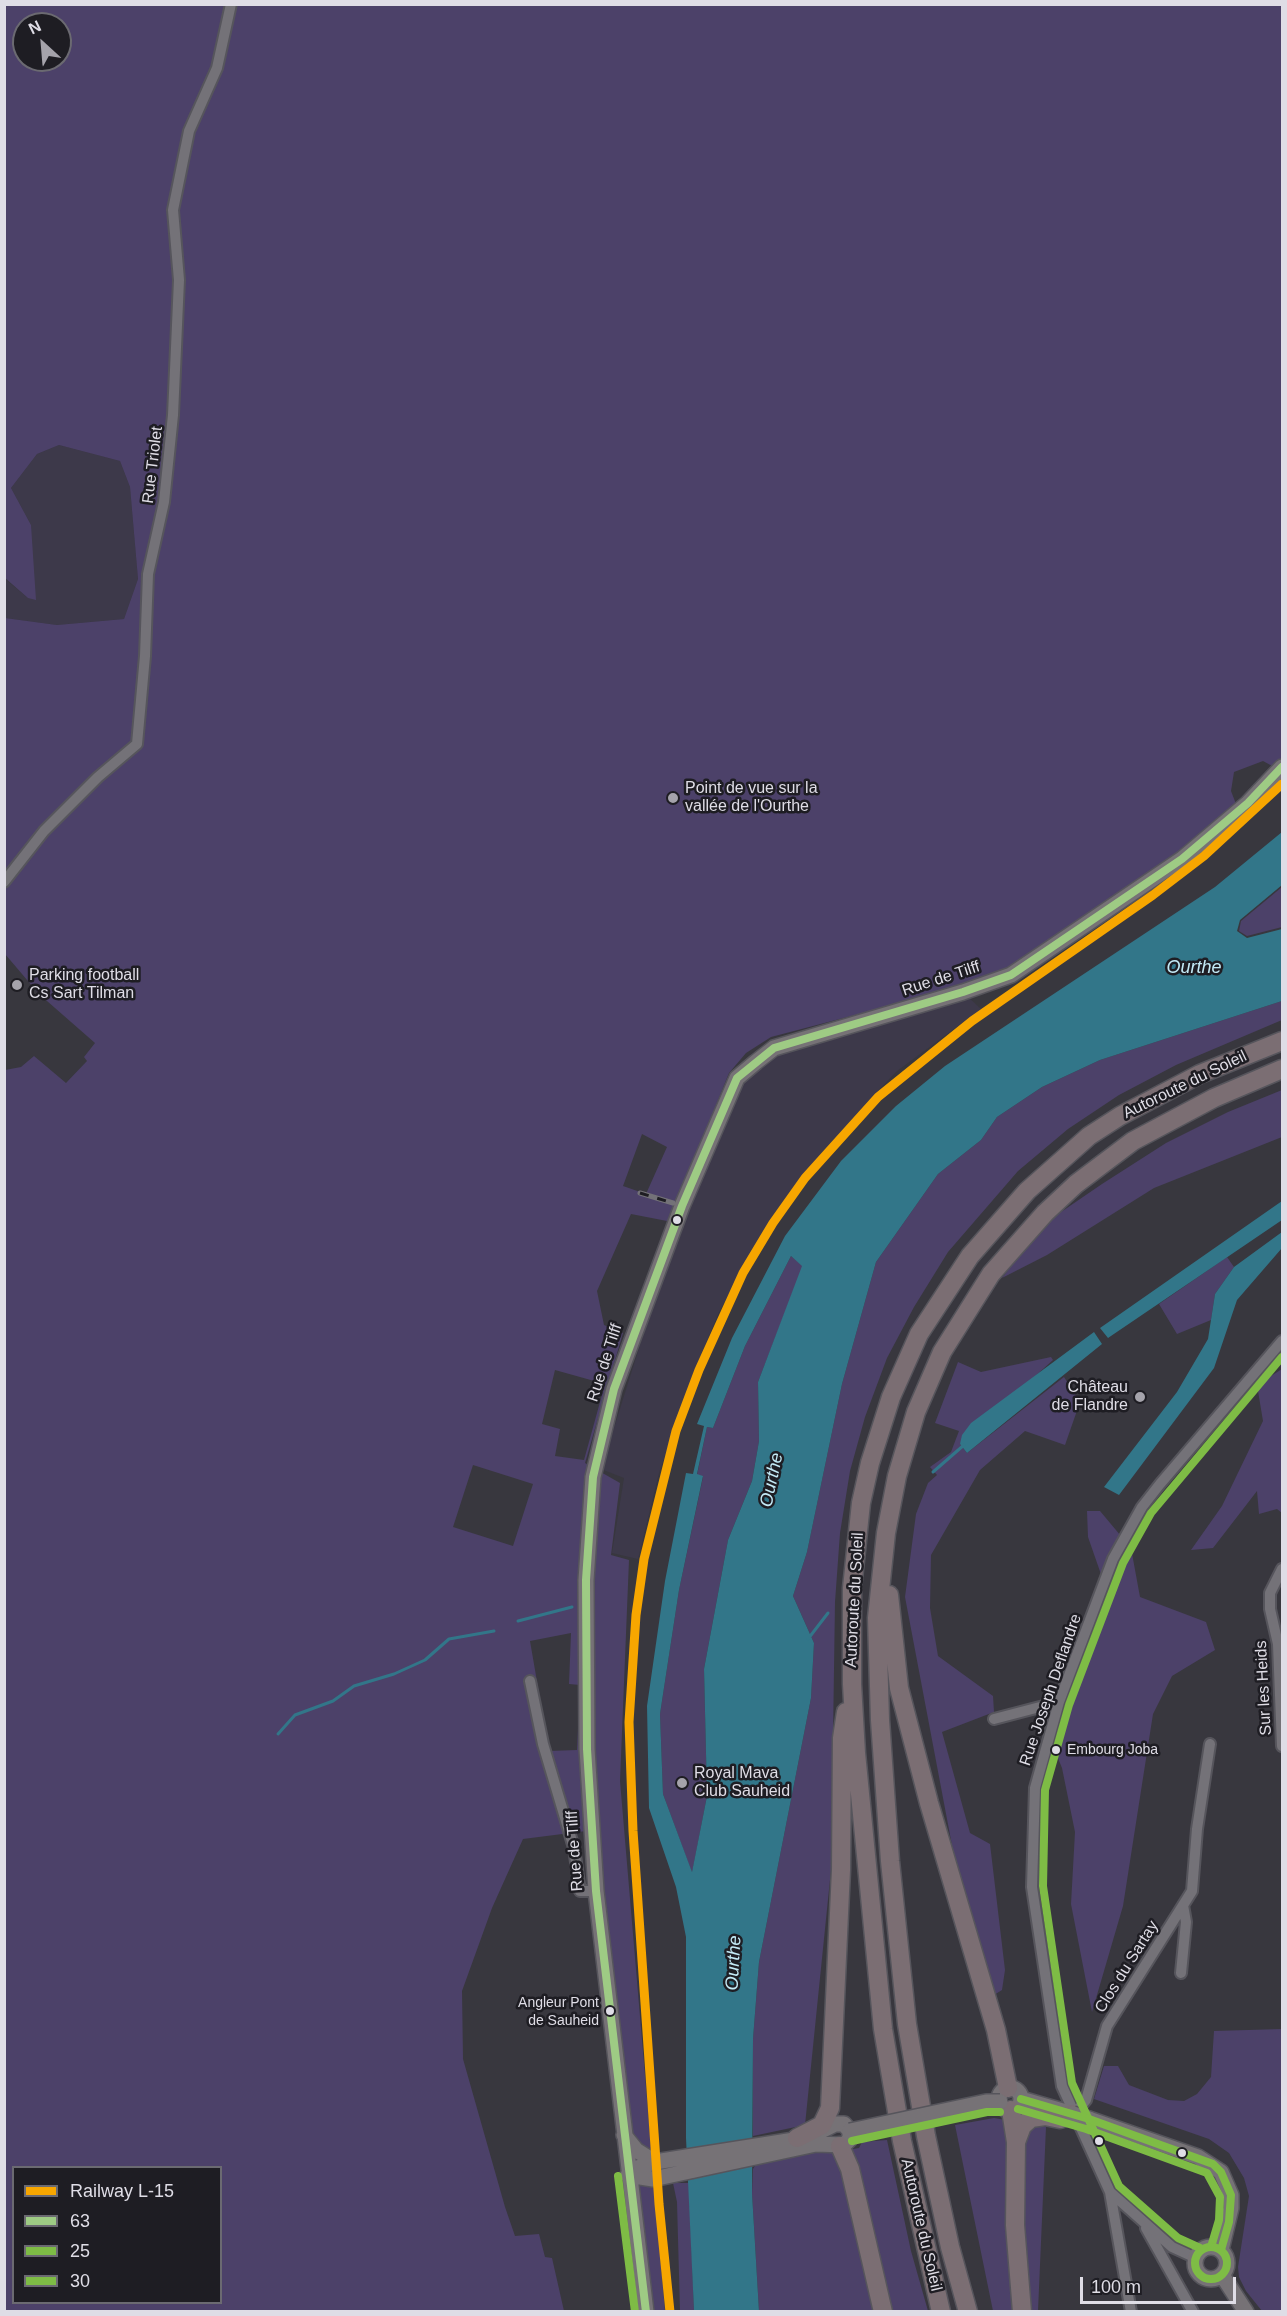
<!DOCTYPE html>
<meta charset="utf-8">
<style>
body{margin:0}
#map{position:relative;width:1287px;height:2316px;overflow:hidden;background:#38373e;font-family:Arial,sans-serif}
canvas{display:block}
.frame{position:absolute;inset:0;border:6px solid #dfdde6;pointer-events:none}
.legend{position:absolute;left:12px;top:2166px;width:210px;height:138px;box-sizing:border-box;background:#1e1d23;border:2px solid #6b6a71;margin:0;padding:8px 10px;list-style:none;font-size:18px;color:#dfdde6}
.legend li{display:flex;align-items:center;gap:12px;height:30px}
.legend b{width:30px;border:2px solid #6b6a71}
.north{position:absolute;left:12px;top:12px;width:60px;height:60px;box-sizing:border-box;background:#1e1d23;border:2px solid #6b6a71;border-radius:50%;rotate:334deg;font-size:16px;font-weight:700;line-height:24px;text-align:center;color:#dfdde6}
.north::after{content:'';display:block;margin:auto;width:21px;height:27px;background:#a5a3ab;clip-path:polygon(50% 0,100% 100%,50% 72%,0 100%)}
.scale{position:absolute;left:1080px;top:2277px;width:156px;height:27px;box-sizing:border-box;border:3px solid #dfdde6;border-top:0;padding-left:8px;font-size:18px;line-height:21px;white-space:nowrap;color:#dfdde6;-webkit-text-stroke:4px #1e1d23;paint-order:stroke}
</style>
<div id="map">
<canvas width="1287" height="2316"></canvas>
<div class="frame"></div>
<ul class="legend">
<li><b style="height:8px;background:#f7a600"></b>Railway L-15</li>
<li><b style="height:8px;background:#9ecb84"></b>63</li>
<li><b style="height:8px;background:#7ebc45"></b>25</li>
<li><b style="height:8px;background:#7ebc45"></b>30</li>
</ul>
<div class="north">N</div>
<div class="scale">100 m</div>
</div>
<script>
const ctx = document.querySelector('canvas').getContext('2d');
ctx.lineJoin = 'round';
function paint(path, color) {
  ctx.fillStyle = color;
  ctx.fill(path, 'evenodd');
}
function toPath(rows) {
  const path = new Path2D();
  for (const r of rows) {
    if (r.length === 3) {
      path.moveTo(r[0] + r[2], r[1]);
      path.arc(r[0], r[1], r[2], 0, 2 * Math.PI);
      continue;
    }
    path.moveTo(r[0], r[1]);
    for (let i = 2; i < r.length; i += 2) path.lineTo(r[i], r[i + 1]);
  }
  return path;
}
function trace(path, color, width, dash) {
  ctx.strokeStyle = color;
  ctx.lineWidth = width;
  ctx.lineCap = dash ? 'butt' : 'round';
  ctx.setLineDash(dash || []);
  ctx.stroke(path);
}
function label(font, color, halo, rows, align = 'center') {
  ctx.font = font + ' Arial,sans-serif';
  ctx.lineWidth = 5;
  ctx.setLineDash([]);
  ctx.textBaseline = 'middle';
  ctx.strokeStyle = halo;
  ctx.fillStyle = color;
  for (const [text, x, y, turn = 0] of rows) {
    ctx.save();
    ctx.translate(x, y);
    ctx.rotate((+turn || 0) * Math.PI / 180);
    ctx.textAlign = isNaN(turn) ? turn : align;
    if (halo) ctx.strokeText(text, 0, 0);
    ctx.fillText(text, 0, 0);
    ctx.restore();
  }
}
const built = toPath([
 [59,445,120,461,130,487,138,579,124,619,57,625,5,618,4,578,28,598,31,525,11,488,37,454],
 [965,994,981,1009,897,1071,868,1101,799,1180,767,1226,719,1312,693,1374,659,1473,638,1559,612,1553,624,1478,601,1469,674,1237,739,1080,775,1050]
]);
const green = toPath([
 [5,5,1282,5,1282,758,1274,767,1263,761,1234,772,1231,791,1236,804,1168,867,1008,968,962,987,771,1037,746,1053,729,1073,667,1227,667,1221,631,1214,597,1291,604,1325,623,1333,585,1463,620,1483,611,1555,629,1560,620,1781,665,2311,640,2311,630,2255,586,1831,523,1839,492,1908,462,1991,463,2059,505,2207,515,2236,539,2234,545,2257,552,2258,564,2311,5,2311,5,1070,21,1067,34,1056,66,1083,87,1061,84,1057,95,1043,39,994,5,954,5,618,57,625,124,619,138,579,130,487,120,461,59,445,37,454,11,488,31,525,36,600,28,598,5,578],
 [24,24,60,24,60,60,24,60],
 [642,1134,667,1147,646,1194,623,1186],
 [555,1370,605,1384,584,1460,555,1456,560,1429,542,1424],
 [473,1465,533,1484,513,1546,453,1527],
 [571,1633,569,1684,580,1685,577,1750,549,1751,530,1641],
 [14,2168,220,2168,220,2302,14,2302],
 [1282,887,1282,927,1247,936,1239,931,1241,921],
 [1282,1001,1282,1020,1176,1065,1119,1095,1068,1129,1018,1171,948,1252,914,1307,887,1358,865,1417,850,1471,840,1533,835,1602,831,1870,805,2125,753,2136,753,2039,759,1962,811,1698,814,1643,793,1596,807,1552,842,1384,876,1262,938,1174,981,1140,997,1117,1042,1087,1100,1060],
 [1282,1090,1282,1137,1154,1188,1047,1255,1002,1278,1042,1225,1102,1184,1166,1143,1228,1112],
 [791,1256,803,1266,758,1382,759,1441,752,1481,728,1540,704,1669,707,1796,692,1873,663,1794,660,1714,679,1590,703,1477,697,1475,707,1427,713,1428,745,1346],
 [1227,1257,1234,1267,1215,1294,1211,1320,1177,1334,1159,1304],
 [1051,1357,1053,1360,960,1444,967,1453,1064,1377,1080,1402,1065,1445,1025,1431,980,1470,931,1555,930,1608,938,1656,993,1696,994,1712,942,1732,970,1833,990,1844,1005,1970,1002,1990,994,1995,954,1856,905,1597,916,1514,928,1483,937,1475,930,1467,951,1452,959,1431,935,1423,958,1362,981,1372],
 [1282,1369,1282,1513,1277,1509,1259,1514,1257,1491,1213,1548,1191,1550,1222,1506,1263,1421,1257,1385],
 [1087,1511,1100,1511,1131,1548,1140,1597,1206,1622,1215,1650,1172,1676,1153,1714,1123,1906,1092,2012,1071,1904,1075,1832,1062,1768,1055,1751,1111,1603,1088,1537],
 [1282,2029,1282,2311,1262,2311,1246,2291,1239,2277,1238,2267,1249,2196,1244,2178,1229,2153,1209,2139,1094,2099,1104,2066,1118,2066,1129,2085,1168,2100,1184,2101,1197,2094,1211,2077,1214,2031],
 [994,2118,1046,2127,1038,2311,993,2311,955,2125],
 [887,2140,911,2251,928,2311,759,2311,752,2193,753,2169,757,2163,825,2148,835,2152,859,2148,862,2142],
 [673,2183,689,2183,694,2311,680,2311,677,2202]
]);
const water = toPath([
 [1282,832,1282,885,1240,920,1237,931,1247,938,1282,929,1282,1001,1100,1060,1042,1087,997,1117,981,1140,938,1174,876,1262,842,1384,807,1552,793,1596,814,1643,811,1698,759,1962,753,2039,752,2193,759,2311,694,2311,686,2138,686,1937,676,1887,649,1808,647,1706,665,1581,686,1473,693,1474,704,1426,697,1424,732,1338,785,1236,841,1161,896,1106,945,1066,1215,887],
 [791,1256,802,1266,758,1382,759,1441,752,1481,728,1540,704,1669,707,1796,692,1872,663,1794,660,1714,679,1590,703,1476,697,1474,707,1427,713,1428,745,1346],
 [1282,1201,1282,1220,1108,1338,1100,1328],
 [1282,1232,1282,1248,1237,1300,1214,1368,1119,1495,1104,1487,1177,1392,1208,1339,1215,1294,1234,1267],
 [1094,1332,1102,1344,967,1453,960,1444,962,1435,971,1423]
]);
const stream = toPath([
 [933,1472,964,1445],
 [518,1621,572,1607],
 [808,1639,828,1613],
 [278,1734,295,1715,333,1701,354,1686,394,1674,425,1660,449,1639,494,1631]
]);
const street = toPath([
 [4,882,44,831,98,777,137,744,145,656,148,574,164,502,173,415,179,280,173,210,189,131,217,68,231,4],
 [1282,1569,1270,1593,1270,1609,1278,1644,1282,1746],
 [530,1681,543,1744,574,1848,580,1891,596,1891],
 [994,1719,1059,1702],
 [1181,1973,1186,1922,1183,1905],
 [1074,2114,1086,2100,1107,2026,1192,1891,1197,1829,1210,1744],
 [1110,2192,1172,2247,1196,2258],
 [1146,2228,1193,2312],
 [1131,2312,1110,2192,1062,2086,1032,1887,1035,1788,1059,1702,1113,1559,1142,1507,1160,1484,1282,1341]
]);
const secondary = toPath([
 [1010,2099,11],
 [1021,2099,1073,2114],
 [1089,2119,1198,2157,1221,2172,1231,2195,1231,2208,1221,2250],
 [835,2124,844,2124,850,2131,850,2139,844,2145,816,2144,653,2179,628,2175,637,2168,655,2162,807,2138,835,2124],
 [624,2135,636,2150,655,2162],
 [1211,2263,16],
 [1222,2275,1246,2312],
 [646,2312,596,1891,587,1749,586,1580,593,1477,614,1389,682,1206,737,1078,756,1062,774,1048,963,992,1011,975,1182,859,1248,803,1282,767]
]);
const highway = toPath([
 [889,1595,899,1688,929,1803,996,2030,1008,2088],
 [1011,2110,1016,2142,1015,2225,1022,2312],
 [797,2138,822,2125,830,2108,841,1870,842,1738,846,1712],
 [1016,2142,1022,2126,1031,2118,1045,2116,1060,2119,1073,2114],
 [840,2146,850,2169,883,2312],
 [941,2312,902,2141,883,2029,856,1753,852,1684,852,1588,861,1503,870,1463,891,1397,919,1334,970,1256,1027,1191,1089,1136,1120,1116,1200,1074,1282,1041],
 [968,2312,950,2247,926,2136,907,2024,890,1861,880,1720,877,1618,886,1533,897,1476,916,1412,942,1352,991,1274,1045,1213,1076,1184,1133,1141,1214,1098,1282,1069]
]);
const rail = toPath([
 [640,1193,673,1203]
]);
const secondaryBridge = toPath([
 [1073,2114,1089,2119],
 [850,2131,986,2102,1000,2102]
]);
const bus1 = toPath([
 [646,2312,596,1891,587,1749,586,1580,593,1477,614,1389,682,1206,737,1078,774,1048,963,992,1011,975,1182,859,1248,803,1282,767]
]);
const bus2 = toPath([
 [1018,2109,1086,2129,1207,2173,1220,2197,1219,2220,1211,2247],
 [852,2141,987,2112,1000,2112],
 [618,2176,635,2312],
 [1200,2248,1178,2238,1119,2186,1072,2083,1043,1886,1045,1790,1069,1705,1123,1563,1151,1513,1282,1357]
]);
const bus3 = toPath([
 [1021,2099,1089,2119,1213,2164,1221,2172,1231,2195,1229,2222,1221,2250],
 [1211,2263,16]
]);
const rail1 = toPath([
 [670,2312,659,2204,633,1831,629,1722,636,1615,644,1559,676,1431,699,1370,743,1273,773,1223,805,1178,878,1097,972,1021,1153,895,1204,856,1282,784]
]);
const markers = [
 [673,798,6,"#a5a3ab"],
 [17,985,6,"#a5a3ab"],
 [677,1220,5,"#dfdde6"],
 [1140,1397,6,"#a5a3ab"],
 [1056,1750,5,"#dfdde6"],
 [682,1783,6,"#a5a3ab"],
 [610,2011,5,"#dfdde6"],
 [1099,2141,5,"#dfdde6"],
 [1182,2153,5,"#dfdde6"]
];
const busNames = [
 ["Embourg Joba",1067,1750],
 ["Angleur Pont",599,2003,"right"],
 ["de Sauheid",599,2021,"right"]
];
const streetNames = [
 ["Rue Triolet",153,465,-83],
 ["Rue de Tilff",941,979,-18],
 ["Autoroute du Soleil",1185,1085,-26],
 ["Rue de Tilff",605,1363,-72],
 ["Autoroute du Soleil",855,1600,-87],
 ["Sur les Heids",1264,1688,-93],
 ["Rue Joseph Deflandre",1051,1690,-71],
 ["Rue de Tilff",575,1851,-94],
 ["Clos du Sartay",1127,1967,-58],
 ["Autoroute du Soleil",921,2225,77]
];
const poiNames = [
 ["Point de vue sur la",685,789],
 ["vallée de l'Ourthe",685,807],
 ["Parking football",29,976],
 ["Cs Sart Tilman",29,994],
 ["Château",1128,1388,"right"],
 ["de Flandre",1128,1406,"right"],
 ["Royal Mava",694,1774],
 ["Club Sauheid",694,1792]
];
const waterNames = [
 ["Ourthe",1194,968],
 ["Ourthe",772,1480,-78],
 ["Ourthe",734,1963,-87]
];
paint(built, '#3d394a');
paint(green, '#4c4169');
paint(water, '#327689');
trace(stream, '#327689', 3);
trace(street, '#56555c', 14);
trace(secondary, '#56555c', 18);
trace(highway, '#56555c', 21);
trace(street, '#747278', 10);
trace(secondary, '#767276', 15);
trace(highway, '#7b6e73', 18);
trace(rail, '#747278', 5);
trace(rail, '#1e1d23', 3, [9]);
trace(secondaryBridge, '#56555c', 18, []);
trace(secondaryBridge, '#767276', 15);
trace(bus1, '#9ecb84', 8);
trace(bus2, '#7ebc45', 8);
trace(bus3, '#7ebc45', 8);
trace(rail1, '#f7a600', 9);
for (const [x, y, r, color] of markers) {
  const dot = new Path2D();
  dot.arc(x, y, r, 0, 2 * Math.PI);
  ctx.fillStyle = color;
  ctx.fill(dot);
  trace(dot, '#1e1d23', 2);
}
label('14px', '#dfdde6', '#1e1d23', busNames, 'left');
label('16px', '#dfdde6', '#1e1d23', streetNames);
label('16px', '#dfdde6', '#1e1d23', poiNames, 'left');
label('italic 18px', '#c3eaf6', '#1e1d23', waterNames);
</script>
